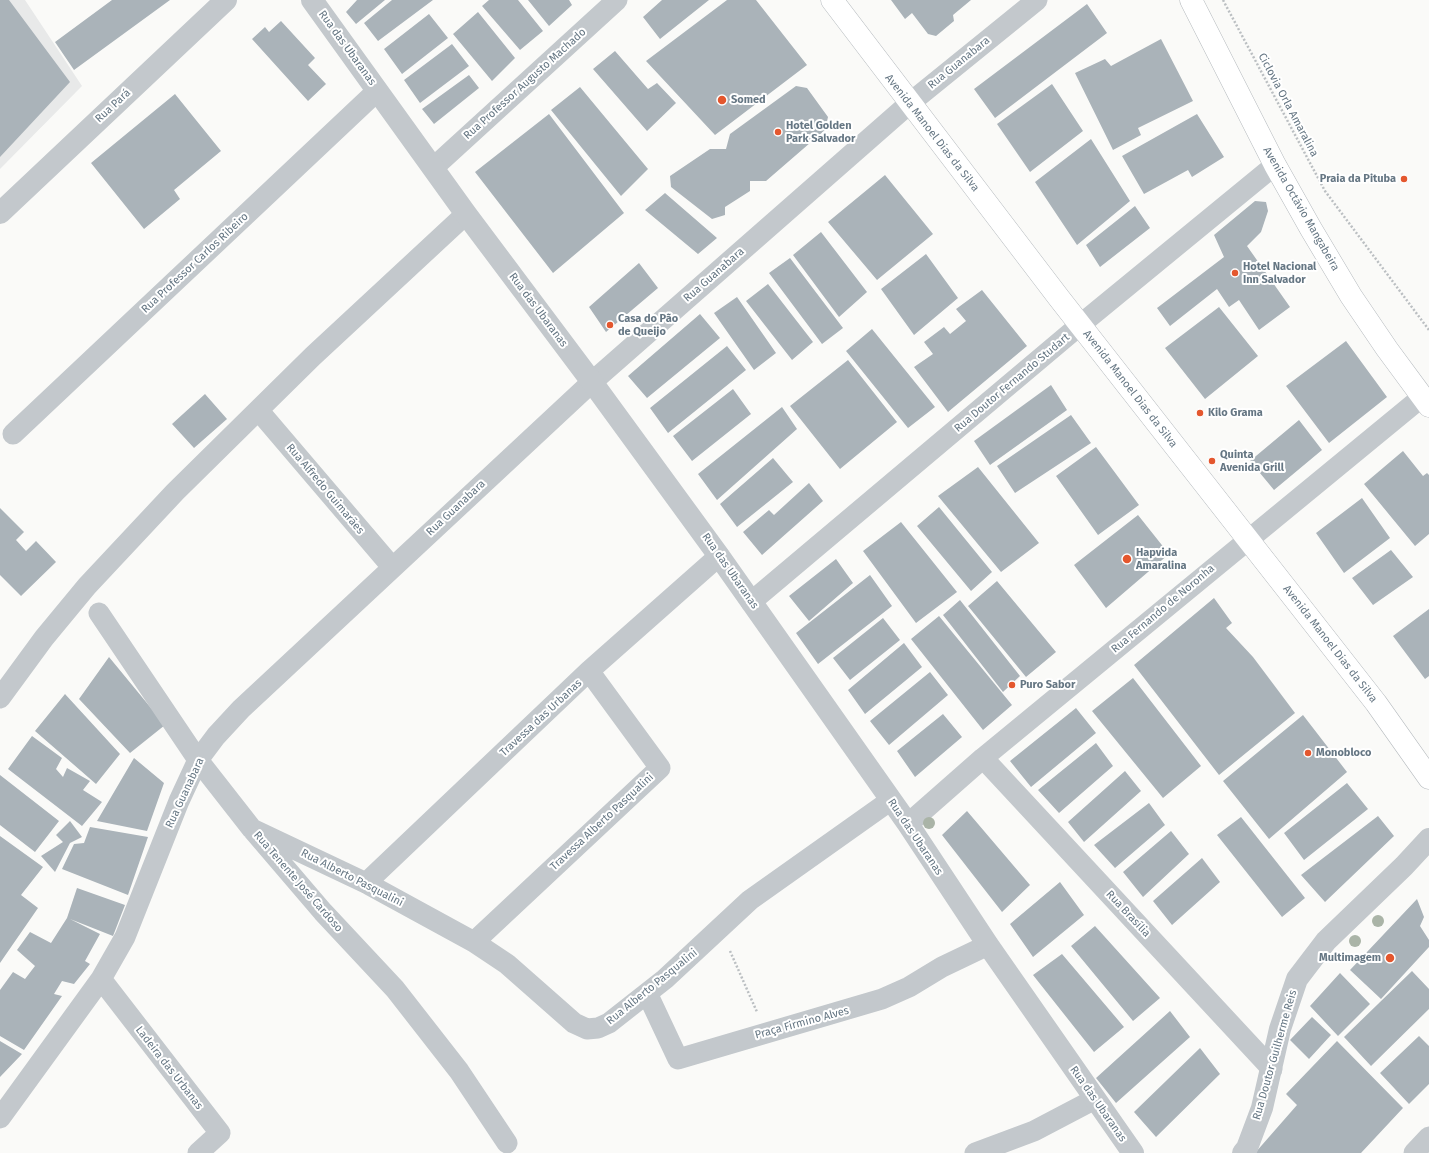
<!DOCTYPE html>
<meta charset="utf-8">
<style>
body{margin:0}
canvas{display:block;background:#fafaf8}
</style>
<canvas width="1429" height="1153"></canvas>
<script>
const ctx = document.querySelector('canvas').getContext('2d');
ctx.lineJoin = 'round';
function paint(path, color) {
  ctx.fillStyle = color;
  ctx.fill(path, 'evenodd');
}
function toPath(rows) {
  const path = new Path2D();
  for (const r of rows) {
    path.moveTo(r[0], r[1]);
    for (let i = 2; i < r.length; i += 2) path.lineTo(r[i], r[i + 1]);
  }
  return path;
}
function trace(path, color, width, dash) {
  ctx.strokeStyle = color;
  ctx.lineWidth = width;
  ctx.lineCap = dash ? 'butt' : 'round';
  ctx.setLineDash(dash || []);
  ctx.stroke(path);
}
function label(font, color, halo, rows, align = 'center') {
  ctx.font = font + ' "Fira Sans",sans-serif';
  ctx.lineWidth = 4;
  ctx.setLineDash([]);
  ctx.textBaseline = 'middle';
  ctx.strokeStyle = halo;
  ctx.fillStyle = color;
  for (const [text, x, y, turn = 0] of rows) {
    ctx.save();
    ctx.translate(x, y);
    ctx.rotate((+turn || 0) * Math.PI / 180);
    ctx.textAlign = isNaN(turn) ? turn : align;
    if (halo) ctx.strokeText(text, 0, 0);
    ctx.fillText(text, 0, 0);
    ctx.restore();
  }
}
const built = toPath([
 [0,0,25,0,82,86,0,169]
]);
const building = toPath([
 [0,0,9,0,70,82,0,157],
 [112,0,170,0,74,70,55,42],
 [357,0,385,0,356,24,346,12],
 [392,0,433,0,378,41,364,23],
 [489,0,518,0,543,31,520,50,482,6],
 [528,0,569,0,572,5,549,26],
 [662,0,709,0,660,39,643,17],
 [727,0,756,0,807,65,715,135,646,61],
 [891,0,971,0,953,15,954,21,936,36,928,34,912,13,905,19],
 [1087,4,1107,33,995,118,974,89],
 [478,12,515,58,492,81,453,34],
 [429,14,448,38,402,74,384,49],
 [281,21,315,58,308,65,326,84,308,101,252,39,265,27,269,32],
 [1161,39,1193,101,1138,128,1141,135,1113,150,1075,73,1105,59,1111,66],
 [452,44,469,66,420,103,404,80],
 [615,51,648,89,657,83,676,103,647,131,593,69],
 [469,75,479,88,434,124,422,109],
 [1052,84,1083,131,1030,172,997,124],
 [796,86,807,88,828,117,825,130,766,181,750,181,750,191,725,207,725,215,712,219,671,187,670,176,710,149,726,149,730,134],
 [580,87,648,169,621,196,551,110],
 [175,94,221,151,174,190,180,199,144,229,91,163],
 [549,114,624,213,553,273,475,172],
 [1197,114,1224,157,1192,177,1188,170,1144,194,1122,156],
 [1091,139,1130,201,1077,245,1035,182],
 [885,175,933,234,877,280,828,222],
 [665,193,717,238,698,254,645,210],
 [1255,201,1266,202,1268,211,1261,232,1247,246,1290,307,1259,330,1239,300,1229,307,1217,289,1170,326,1157,308,1224,257,1214,235],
 [1135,206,1150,228,1100,267,1086,245],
 [821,232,867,292,839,317,793,255],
 [926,254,958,298,914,335,881,289],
 [790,258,843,328,822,344,769,273],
 [639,263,658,288,606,332,589,307],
 [768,284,813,342,792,360,746,301],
 [982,290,1027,346,948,412,914,367,933,354,924,342,944,327,950,334,966,321,956,309],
 [737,297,776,353,754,370,714,313],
 [1219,307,1258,356,1205,399,1165,348],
 [700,314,720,338,647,398,628,376],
 [872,329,935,407,908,428,846,351],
 [1346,341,1387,397,1329,443,1286,386],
 [727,346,746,370,668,433,650,408],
 [848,360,897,422,840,469,790,406],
 [1051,385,1067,410,990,465,974,441],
 [733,389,751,414,692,461,673,436],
 [205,394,227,419,194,448,172,424],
 [782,407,797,429,717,500,698,474],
 [1071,415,1091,443,1015,493,997,466],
 [1299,420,1322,450,1274,490,1250,461],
 [1096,447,1139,505,1098,535,1056,476],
 [1403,451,1423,476,1427,473,1429,475,1429,534,1415,546,1364,484],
 [773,458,793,482,737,527,720,504],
 [978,467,1039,543,1001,572,938,496],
 [809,483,823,501,762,555,743,532,769,510,774,515],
 [1362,498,1390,538,1344,573,1316,533],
 [939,507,992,572,971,591,917,526],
 [0,508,24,532,16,540,26,551,36,541,56,562,21,596,0,575],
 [1138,515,1169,554,1106,608,1074,565],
 [901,522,957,592,916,623,863,551],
 [1391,550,1413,577,1373,605,1352,578],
 [836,559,853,583,809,621,789,596],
 [870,575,892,606,818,664,796,633],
 [997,581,1056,652,1026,677,968,606],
 [1214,598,1232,623,1226,628,1253,657,1295,713,1219,775,1134,665],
 [960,600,1020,676,1003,692,943,615],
 [1429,609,1429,676,1425,679,1393,636],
 [939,616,1012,705,983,730,911,639],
 [883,618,900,640,850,680,833,658],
 [904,643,922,667,865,714,848,690],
 [109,657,165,725,130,753,79,699],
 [930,672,948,695,889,745,870,721],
 [1133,678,1201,766,1163,798,1092,711],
 [65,694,120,754,96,784,35,731],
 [1076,708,1096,733,1031,787,1010,761],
 [943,714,962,737,915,777,897,751],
 [1303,715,1347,772,1269,839,1223,781],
 [32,736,62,758,56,769,63,777,67,768,90,781,83,790,102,802,82,826,8,769],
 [1096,743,1113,766,1059,813,1038,790],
 [134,758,164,783,147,831,97,821],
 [1125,771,1141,791,1084,842,1068,822],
 [0,775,59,821,35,852,0,825],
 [1347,783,1368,809,1304,860,1284,833],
 [1149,803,1165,825,1115,868,1094,845],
 [967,811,1030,885,1002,912,942,835],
 [1378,816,1394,836,1325,902,1301,875],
 [1241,817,1305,898,1282,917,1217,835],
 [70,821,82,837,70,843,55,872,41,856,63,842,56,835],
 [90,827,148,837,128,895,62,869,74,844,84,843],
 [1171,831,1189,854,1143,897,1123,872],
 [0,836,43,867,21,895,38,908,0,963],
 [1202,858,1220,882,1172,925,1153,901],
 [1060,882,1084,915,1033,957,1010,924],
 [77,888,125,905,113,936,70,919,100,934,85,961,90,964,74,984,62,981,54,994,62,996,24,1050,0,1036,0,990,13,972,25,979,35,966,17,950,30,932,51,943,67,918],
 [1417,899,1424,917,1420,926,1429,940,1429,947,1381,999,1350,970],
 [1095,926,1160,998,1133,1021,1071,946],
 [1062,954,1124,1027,1094,1052,1033,975],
 [1412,971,1429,989,1429,1009,1371,1066,1344,1037],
 [1340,973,1370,1004,1338,1036,1310,1006],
 [1170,1011,1190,1037,1116,1103,1096,1078],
 [1312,1017,1331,1035,1309,1059,1290,1040],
 [1419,1036,1429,1046,1429,1084,1409,1104,1380,1073],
 [0,1041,22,1054,0,1077],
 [1337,1041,1403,1108,1361,1153,1255,1153,1297,1105,1286,1094],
 [1200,1048,1220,1074,1156,1137,1134,1112]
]);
const path = toPath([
 [1223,0,1325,191,1429,330],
 [730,951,757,1012]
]);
const minor = toPath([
 [433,168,617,0],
 [259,411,392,567],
 [13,434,377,91],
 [751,602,1080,325,1275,165],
 [99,613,198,760,252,829,323,912,395,989,459,1071,507,1143],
 [0,698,44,638,87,586,175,492,313,356,466,214],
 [983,758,1272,1069],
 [908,824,983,758,1422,397],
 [252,829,366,883,474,942,507,964,574,1023,587,1029,598,1028,609,1023,665,979,750,900,891,800],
 [366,883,589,671,719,556],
 [474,942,660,768,589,671],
 [101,979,220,1133,198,1153],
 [647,993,678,1059,882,999,909,987,942,967,988,945],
 [0,1118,101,979,125,937,179,801,198,760,216,736,241,709,592,382,910,103,1037,0],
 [975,1153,1034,1131,1095,1099],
 [1414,1153,1429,1137]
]);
const tertiary = toPath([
 [312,0,466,214,592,382,719,556,908,824,988,945,1133,1153],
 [0,213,226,0],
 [1243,1153,1247,1148,1262,1108,1280,1029,1297,979,1326,941,1404,866,1429,839]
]);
const primary = toPath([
 [832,0,1059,298,1376,703,1429,778],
 [1191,0,1275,165,1311,229,1351,296,1387,349,1429,406]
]);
const trees = [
 [929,823],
 [1378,921],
 [1355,941]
];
const markers = [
 [722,100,5,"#e4572e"],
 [778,132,4,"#e4572e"],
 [1404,179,4,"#e4572e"],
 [1235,273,4,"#e4572e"],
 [610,325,4,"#e4572e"],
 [1200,413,4,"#e4572e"],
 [1212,461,4,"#e4572e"],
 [1127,559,5,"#e4572e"],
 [1012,685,4,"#e4572e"],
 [1308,753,4,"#e4572e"],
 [1390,958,5,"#e4572e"]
];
const streetNames = [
 ["Rua das Ubaranas",347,48,54],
 ["Rua Guanabara",959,63,-39],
 ["Rua Professor Augusto Machado",525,84,-42],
 ["Ciclovia Orla Amaralina",1288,105,62],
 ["Rua Pará",113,106,-43],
 ["Avenida Manoel Dias da Silva",932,133,52],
 ["Avenida Octávio Mangabeira",1301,209,60],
 ["Rua Professor Carlos Ribeiro",195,263,-43],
 ["Rua Guanabara",714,275,-41],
 ["Rua das Ubaranas",538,310,53],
 ["Rua Doutor Fernando Studart",1012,383,-40],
 ["Avenida Manoel Dias da Silva",1130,389,52],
 ["Rua Alfredo Guimarães",325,489,50],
 ["Rua Guanabara",456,508,-43],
 ["Rua das Ubaranas",730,571,55],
 ["Rua Fernando de Noronha",1163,609,-40],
 ["Avenida Manoel Dias da Silva",1330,644,52],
 ["Travessa das Urbanas",541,718,-43],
 ["Rua Guanabara",185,793,-65],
 ["Travessa Alberto Pasqualini",602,822,-43],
 ["Rua das Ubaranas",915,837,56],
 ["Rua Alberto Pasqualini",352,878,27],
 ["Rua Tenente José Cardoso",298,882,49],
 ["Rua Brasília",1128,914,47],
 ["Rua Alberto Pasqualini",652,987,-39],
 ["Praça Firmino Alves",802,1023,-15],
 ["Rua Doutor Guilherme Reis",1275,1055,-74],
 ["Ladeira das Urbanas",169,1068,52],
 ["Rua das Ubaranas",1098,1104,55]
];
const poiNames = [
 ["Somed",731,100],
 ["Hotel Golden",786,126],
 ["Park Salvador",786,139],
 ["Praia da Pituba",1396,179,"right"],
 ["Hotel Nacional",1243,267],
 ["Inn Salvador",1243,280],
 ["Casa do Pão",618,319],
 ["de Queijo",618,332],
 ["Kilo Grama",1208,413],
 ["Quinta",1220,455],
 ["Avenida Grill",1220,468],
 ["Hapvida",1136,553],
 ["Amaralina",1136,566],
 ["Puro Sabor",1020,685],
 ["Monobloco",1316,753],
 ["Multimagem",1381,958,"right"]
];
paint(built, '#e8e9e9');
paint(building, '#aab3b9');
trace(primary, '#b5babe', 23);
trace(path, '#bbbfc2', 2.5, [2, 2]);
trace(minor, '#c3c8cc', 21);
trace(tertiary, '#c3c8cc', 22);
trace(primary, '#fff', 22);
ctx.fillStyle = '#aab4a7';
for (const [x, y] of trees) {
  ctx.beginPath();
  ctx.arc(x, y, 6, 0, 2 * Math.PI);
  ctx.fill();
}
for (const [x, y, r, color] of markers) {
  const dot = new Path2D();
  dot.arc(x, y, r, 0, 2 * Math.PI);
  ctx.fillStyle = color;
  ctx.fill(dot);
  trace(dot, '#fff', 1.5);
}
label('11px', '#657683', '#fff', streetNames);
label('bold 11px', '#657683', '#fff', poiNames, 'left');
</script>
